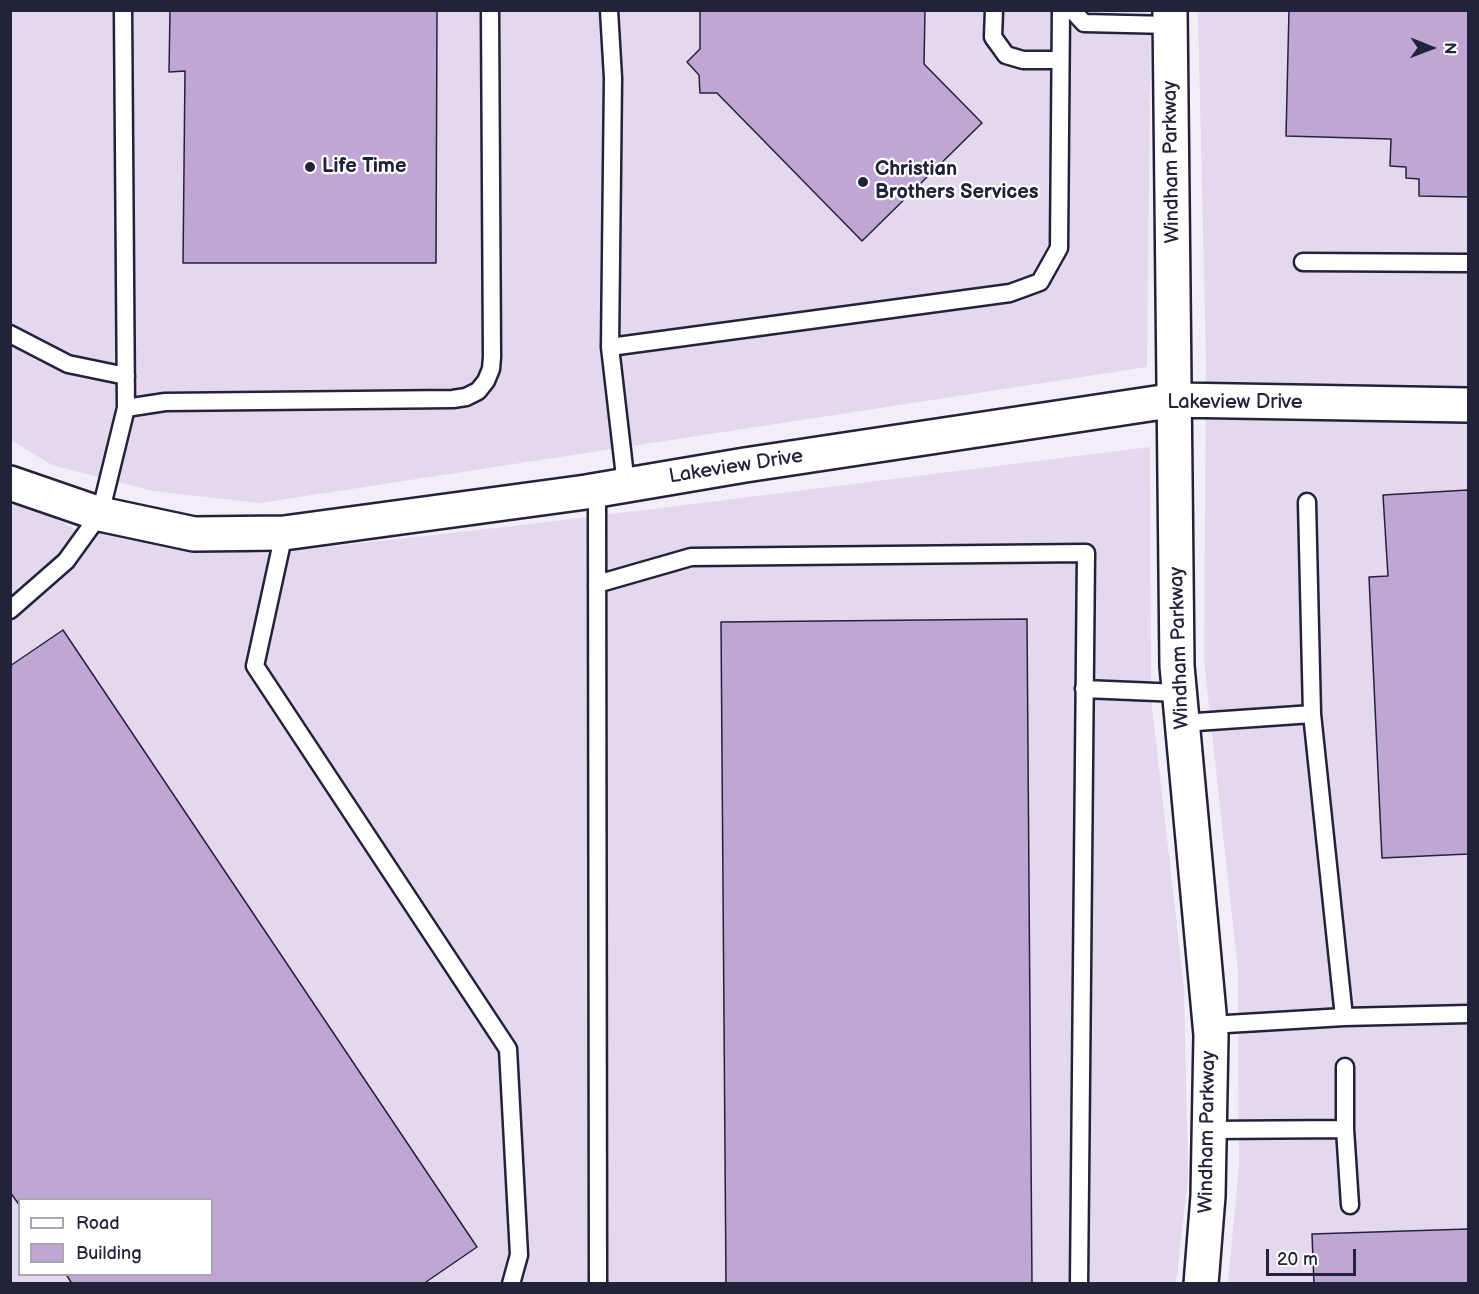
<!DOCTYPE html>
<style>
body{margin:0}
#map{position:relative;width:1479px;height:1294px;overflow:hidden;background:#f2edf7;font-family:"Balsamiq Sans",sans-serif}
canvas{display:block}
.frame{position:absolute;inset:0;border:12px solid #22223b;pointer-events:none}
.legend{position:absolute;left:18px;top:1198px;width:195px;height:78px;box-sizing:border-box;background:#fff;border:2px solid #a7a7b1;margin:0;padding:8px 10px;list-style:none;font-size:18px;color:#22223b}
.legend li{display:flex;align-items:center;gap:12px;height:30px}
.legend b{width:30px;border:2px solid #a7a7b1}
.north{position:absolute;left:1401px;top:18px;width:60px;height:60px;-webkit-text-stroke:4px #fff;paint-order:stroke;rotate:91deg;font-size:16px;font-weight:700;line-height:24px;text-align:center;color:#22223b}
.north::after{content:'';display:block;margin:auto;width:21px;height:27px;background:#22223b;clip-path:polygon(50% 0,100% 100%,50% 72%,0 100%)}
.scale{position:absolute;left:1266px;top:1249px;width:90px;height:27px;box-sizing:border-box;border:3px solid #22223b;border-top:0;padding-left:8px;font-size:18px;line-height:21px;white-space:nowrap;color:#22223b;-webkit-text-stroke:4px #fff;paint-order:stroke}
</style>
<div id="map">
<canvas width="1479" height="1294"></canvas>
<div class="frame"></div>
<ul class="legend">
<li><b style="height:8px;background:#fff"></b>Road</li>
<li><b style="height:16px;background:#bfa6d5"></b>Building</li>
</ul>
<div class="north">N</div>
<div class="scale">20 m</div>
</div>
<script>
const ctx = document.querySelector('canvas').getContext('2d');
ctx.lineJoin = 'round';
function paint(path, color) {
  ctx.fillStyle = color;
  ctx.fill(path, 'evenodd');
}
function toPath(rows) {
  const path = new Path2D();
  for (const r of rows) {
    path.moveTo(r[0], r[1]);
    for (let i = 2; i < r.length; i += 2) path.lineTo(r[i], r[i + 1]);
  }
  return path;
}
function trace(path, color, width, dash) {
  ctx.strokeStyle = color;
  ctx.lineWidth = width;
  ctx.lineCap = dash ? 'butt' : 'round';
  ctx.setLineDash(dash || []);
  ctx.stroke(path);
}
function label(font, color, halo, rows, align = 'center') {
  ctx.font = font + ' "Balsamiq Sans",sans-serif';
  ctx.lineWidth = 4.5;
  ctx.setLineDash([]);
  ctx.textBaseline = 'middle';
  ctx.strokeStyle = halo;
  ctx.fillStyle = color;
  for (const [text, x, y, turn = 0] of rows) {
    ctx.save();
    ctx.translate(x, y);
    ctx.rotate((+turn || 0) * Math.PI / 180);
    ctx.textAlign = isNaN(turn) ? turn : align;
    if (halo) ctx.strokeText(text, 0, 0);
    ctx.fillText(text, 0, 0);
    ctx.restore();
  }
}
const built = toPath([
 [11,11,1151,11,1147,367,260,503,153,491,52,465,11,440],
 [1198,11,1468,11,1468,1283,1228,1283,1239,1165,1238,971,1204,660,1206,364],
 [1150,447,1151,698,1184,988,1188,1179,1176,1283,11,1283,10,495,77,530,264,554,548,522],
 [20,1200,212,1200,212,1274,20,1274]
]);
const building = toPath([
 [170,10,437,10,436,263,183,263,185,71,169,72,170,10],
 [700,10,925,10,924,64,982,123,862,241,717,93,700,93,699,75,687,62,700,49,700,10],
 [1289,10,1468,10,1468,197,1419,196,1419,179,1406,178,1406,167,1390,166,1391,139,1286,136,1289,10],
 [1468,490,1468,854,1382,858,1369,577,1388,576,1383,495,1468,490],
 [1027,619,1032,1284,726,1284,721,622,1027,619],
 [63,630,477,1247,423,1284,72,1284,66,1274,212,1274,212,1200,20,1200,20,1206,10,1192,10,666,63,630],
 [1468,1229,1468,1284,1314,1284,1312,1234,1468,1229]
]);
const lane = toPath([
 [609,10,613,78,610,347],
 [994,10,993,37,1006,55,1023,60,1060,60],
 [1072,10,1084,23,1170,25],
 [1303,262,1468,263],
 [10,334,68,364,126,376],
 [126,408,165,402,453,399,466,397,478,391,486,381,491,369,492,357,490,10],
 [626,485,610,347,1010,293,1040,282,1059,248,1061,10],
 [597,491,598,1284],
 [1307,502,1312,714,1344,1017],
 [284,533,255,666,508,1049,519,1255,511,1284],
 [597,584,691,557,1086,553,1079,1284],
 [10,610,66,561,100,514,126,408,123,10],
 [1084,689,1180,693],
 [1182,723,1312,714],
 [1210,1025,1344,1017,1468,1014],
 [1345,1067,1345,1129,1350,1205],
 [1209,1130,1345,1129]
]);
const street = toPath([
 [1170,10,1177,666,1211,1035,1208,1196,1201,1284],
 [10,483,100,514,194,534,284,533,586,492,745,465,1176,400,1468,405]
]);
const markers = [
 [310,167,6,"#22223b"],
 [863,182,6,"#22223b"]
];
const streetNames = [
 ["Windham Parkway",1172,162,-91],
 ["Lakeview Drive",1235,403],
 ["Lakeview Drive",736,467,-9],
 ["Windham Parkway",1180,648,-92],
 ["Windham Parkway",1208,1132,-89]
];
const poiNames = [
 ["Life Time",322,167],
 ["Christian",875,170],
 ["Brothers Services",875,193]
];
paint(built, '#e3d8ed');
paint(building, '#bfa6d5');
trace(building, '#22223b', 1.5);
trace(lane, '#22223b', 21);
trace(street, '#22223b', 38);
trace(lane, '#fff', 16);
trace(street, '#fff', 33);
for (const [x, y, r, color] of markers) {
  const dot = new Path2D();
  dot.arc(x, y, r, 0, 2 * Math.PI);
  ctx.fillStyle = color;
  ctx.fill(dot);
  trace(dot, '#fff', 2);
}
label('20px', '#22223b', '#fff', streetNames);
label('bold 20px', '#22223b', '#fff', poiNames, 'left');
</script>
